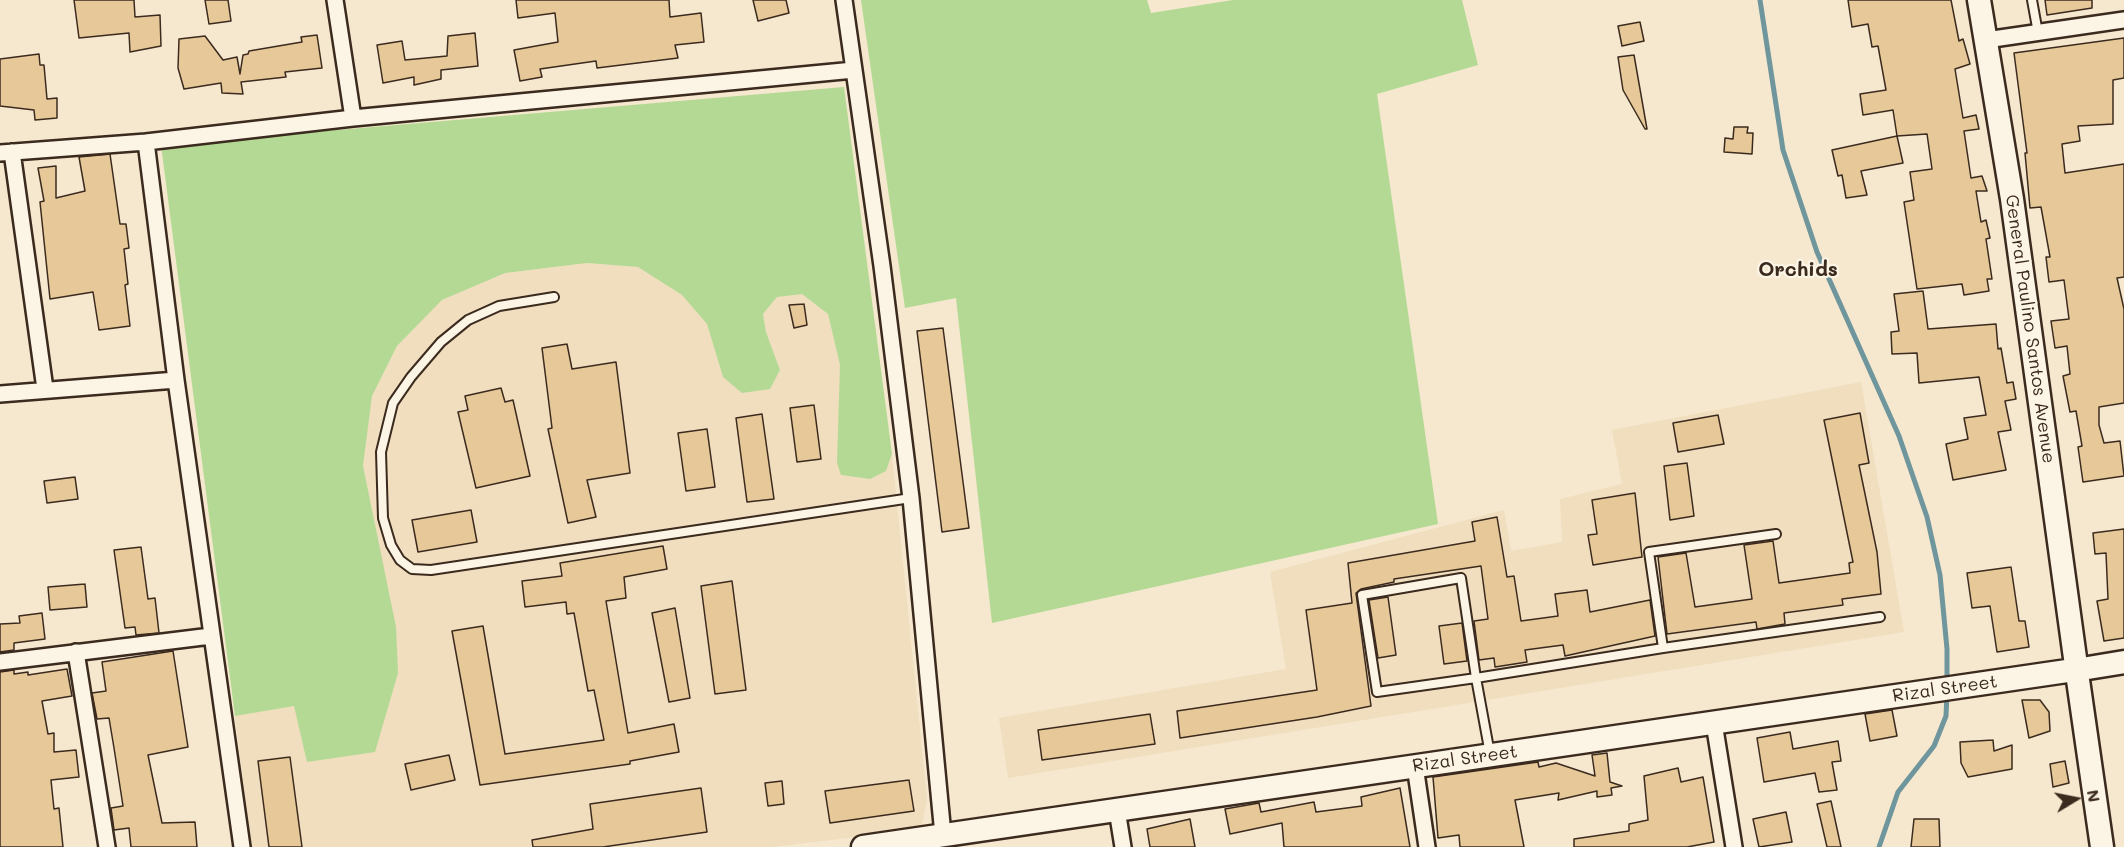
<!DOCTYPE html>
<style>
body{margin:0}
#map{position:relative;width:2124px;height:847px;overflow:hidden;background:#f5e8ce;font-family:Mali,sans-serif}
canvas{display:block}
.north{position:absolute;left:2046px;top:769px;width:60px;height:60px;-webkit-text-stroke:4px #fcf5e5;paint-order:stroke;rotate:80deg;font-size:16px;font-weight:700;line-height:24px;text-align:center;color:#3b2a1e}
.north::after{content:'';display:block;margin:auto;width:21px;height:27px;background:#3b2a1e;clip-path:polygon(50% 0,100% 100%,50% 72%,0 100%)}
</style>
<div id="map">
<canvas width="2124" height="847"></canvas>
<div class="north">N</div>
</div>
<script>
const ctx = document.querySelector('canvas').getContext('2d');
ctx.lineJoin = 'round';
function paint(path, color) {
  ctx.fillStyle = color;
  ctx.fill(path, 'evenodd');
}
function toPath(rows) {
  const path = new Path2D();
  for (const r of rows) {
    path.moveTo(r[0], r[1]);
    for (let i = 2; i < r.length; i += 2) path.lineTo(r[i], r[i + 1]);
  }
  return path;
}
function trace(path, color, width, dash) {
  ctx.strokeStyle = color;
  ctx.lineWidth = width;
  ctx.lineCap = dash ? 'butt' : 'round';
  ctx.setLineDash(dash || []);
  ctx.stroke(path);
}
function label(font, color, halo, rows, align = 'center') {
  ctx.font = font + ' Mali,sans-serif';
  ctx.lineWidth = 4.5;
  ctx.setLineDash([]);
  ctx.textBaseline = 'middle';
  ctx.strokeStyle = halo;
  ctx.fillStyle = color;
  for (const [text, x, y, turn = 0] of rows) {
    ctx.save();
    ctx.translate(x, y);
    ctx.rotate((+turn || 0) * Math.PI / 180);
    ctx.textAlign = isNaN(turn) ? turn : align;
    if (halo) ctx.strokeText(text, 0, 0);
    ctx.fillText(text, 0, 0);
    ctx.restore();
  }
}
const built = toPath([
 [587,263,638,267,682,295,707,324,723,377,780,370,766,332,763,314,777,297,802,293,828,314,840,365,841,475,870,479,886,471,892,454,927,799,921,829,773,847,251,847,235,716,294,705,363,466,372,395,397,346,442,300,505,273],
 [1861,382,1904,632,1008,778,999,718,1286,669,1270,572,1504,510,1511,551,1562,542,1560,499,1622,484,1612,430]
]);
const green = toPath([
 [861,0,1147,0,1151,13,1233,0,1462,0,1478,65,1377,94,1438,524,992,623,956,298,905,308],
 [844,87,892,454,886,471,870,479,841,475,837,463,840,365,828,314,802,294,777,297,763,314,766,332,780,370,770,389,742,393,723,377,707,324,682,295,638,267,587,263,505,273,442,300,397,346,372,396,363,466,396,627,398,673,375,752,307,762,294,706,235,716,161,145]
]);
const stream = toPath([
 [1760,0,1783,150,1817,252,1899,436,1927,517,1940,575,1947,649,1947,683],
 [1879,847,1898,792,1934,746,1946,716,1947,693]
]);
const building = toPath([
 [74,0,134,0,135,17,160,15,161,46,130,52,129,33,79,38,74,0],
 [205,0,228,0,231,21,209,24,205,0],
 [516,0,669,0,670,17,701,13,704,42,675,45,678,58,597,68,596,61,540,69,542,77,520,81,514,50,558,42,555,13,518,18,516,0],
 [753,0,786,0,789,13,758,21,753,0],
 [1848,0,1951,0,1959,41,1963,39,1970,64,1955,69,1963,118,1976,115,1979,129,1964,131,1971,178,1982,176,1987,191,1976,191,1981,222,1986,220,1990,238,1986,239,1992,279,1987,279,1989,291,1964,295,1962,284,1917,289,1904,202,1914,200,1910,172,1932,169,1927,134,1897,136,1893,110,1863,115,1860,94,1886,90,1878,46,1872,47,1868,24,1852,27,1848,0],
 [2045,0,2092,0,2092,8,2047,15,2045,0],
 [1640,22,1644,41,1622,46,1618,26,1640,22],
 [475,33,478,66,441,70,441,79,414,85,414,77,383,83,377,45,402,41,405,60,447,56,448,36,475,33],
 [317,35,322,68,285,72,286,77,241,82,243,94,222,93,221,83,184,89,178,68,179,39,205,36,223,60,237,57,240,74,243,55,248,54,249,51,302,42,301,37,317,35],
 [2124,38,2124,78,2113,80,2113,124,2078,126,2080,141,2062,144,2065,173,2124,164,2124,277,2117,278,2124,309,2124,403,2099,407,2099,425,2104,443,2120,441,2124,476,2083,482,2078,447,2082,446,2076,411,2070,412,2063,376,2070,374,2067,346,2055,348,2051,321,2069,319,2064,280,2049,282,2046,257,2050,257,2041,207,2030,208,2025,153,2027,153,2014,53,2124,38],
 [39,54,40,65,44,65,47,99,57,98,57,118,35,120,34,110,0,106,0,59,39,54],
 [1634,55,1647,129,1645,129,1623,90,1618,57,1634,55],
 [1734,127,1748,127,1747,133,1753,133,1752,154,1724,152,1725,138,1733,139,1734,127],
 [1897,136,1903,163,1861,171,1867,195,1846,198,1842,175,1838,176,1832,150,1897,136],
 [110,154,120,224,126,224,129,248,124,249,128,284,125,285,130,326,99,330,93,292,50,299,40,202,44,201,38,168,56,166,56,198,85,191,79,157,110,154],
 [1923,291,1928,329,1996,324,1998,349,2001,348,2007,383,2013,382,2016,399,2005,401,2011,430,1998,432,2006,470,1953,480,1946,444,1968,439,1964,418,1986,415,1979,377,1919,383,1917,353,1892,354,1891,332,1899,331,1894,294,1923,291],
 [804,304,807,325,794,328,789,305,804,304],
 [943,328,969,528,942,532,917,331,943,328],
 [567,344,572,369,616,362,630,473,587,480,596,517,568,523,548,429,552,428,542,348,567,344],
 [501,388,505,402,513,400,530,476,476,488,458,412,468,410,465,396,501,388],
 [814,405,821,459,797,462,790,408,814,405],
 [1860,413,1869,463,1859,465,1877,552,1881,594,1842,599,1843,605,1784,613,1785,624,1757,629,1756,622,1667,634,1658,557,1686,553,1695,607,1752,599,1744,545,1773,541,1779,583,1850,573,1849,563,1853,562,1824,420,1860,413],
 [762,414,774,499,747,502,736,418,762,414],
 [1718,415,1724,444,1678,452,1673,423,1718,415],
 [707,429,715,487,686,491,678,433,707,429],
 [1687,463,1694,516,1670,520,1664,466,1687,463],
 [75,477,78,499,47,503,44,481,75,477],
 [1635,493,1642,557,1593,565,1588,535,1597,534,1592,500,1635,493],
 [471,510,477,542,418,552,412,520,471,510],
 [1497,517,1507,577,1514,576,1521,621,1558,616,1555,594,1587,590,1590,612,1650,600,1655,636,1565,656,1563,645,1525,650,1527,662,1495,667,1494,658,1479,660,1474,621,1488,619,1481,566,1394,579,1394,582,1361,589,1356,593,1371,706,1317,717,1180,738,1177,711,1317,690,1306,610,1352,603,1348,563,1475,541,1472,522,1497,517],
 [2124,529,2124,638,2104,641,2097,601,2108,599,2106,553,2095,554,2093,533,2124,529],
 [663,546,667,569,624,577,626,598,606,601,628,733,674,724,679,752,630,761,630,764,480,785,452,631,483,626,505,754,604,740,594,690,588,691,574,613,567,614,566,602,525,607,522,581,562,576,560,563,663,546],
 [141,547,148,599,155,598,159,633,136,635,135,627,125,628,114,550,141,547],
 [2011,567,2019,621,2025,621,2029,647,1997,652,1990,606,1972,608,1967,573,2011,567],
 [732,581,746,690,715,694,701,586,732,581],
 [85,584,87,607,50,610,48,587,85,584],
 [1388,597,1396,655,1378,658,1369,600,1388,597],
 [675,608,690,698,669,702,652,613,675,608],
 [42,613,45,639,14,643,14,650,0,652,0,624,20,623,19,616,42,613],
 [1462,623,1467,661,1444,664,1439,626,1462,623],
 [173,651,188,747,148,755,162,823,195,822,197,847,131,847,129,828,114,830,111,808,123,806,114,748,109,718,97,719,92,693,106,691,102,662,173,651],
 [67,669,72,696,42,701,48,734,54,733,54,752,76,750,79,777,51,780,54,809,59,808,63,847,0,847,0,672,14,670,14,674,28,672,28,675,67,669],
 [2022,700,2040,700,2049,712,2050,731,2029,738,2022,700],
 [1892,710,1897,736,1870,741,1865,714,1892,710],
 [1150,714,1155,744,1042,760,1038,730,1150,714],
 [1790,732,1793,749,1838,741,1841,761,1832,762,1837,790,1819,792,1815,773,1764,782,1757,738,1790,732],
 [1993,740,1994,751,2012,745,2012,769,1968,777,1961,763,1960,742,1993,740],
 [1607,753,1610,782,1622,786,1611,788,1612,795,1597,797,1597,791,1558,800,1559,793,1515,800,1524,847,1460,847,1459,835,1438,838,1433,777,1538,762,1539,767,1556,763,1595,776,1592,755,1607,753],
 [449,755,455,780,411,790,405,764,449,755],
 [290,757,302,847,269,847,258,761,290,757],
 [2065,761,2069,783,2053,787,2050,764,2065,761],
 [1678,768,1681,782,1703,777,1714,842,1687,847,1574,847,1574,839,1629,831,1629,824,1648,820,1644,776,1678,768],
 [909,780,914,811,830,823,825,791,909,780],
 [782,781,784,804,768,806,765,783,782,781],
 [701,788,707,832,603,847,533,847,532,840,593,829,590,804,701,788],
 [1400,788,1410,847,1284,847,1282,823,1230,834,1225,809,1259,803,1261,812,1314,802,1316,812,1362,806,1361,797,1400,788],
 [1831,801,1841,847,1827,847,1817,804,1831,801],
 [1786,812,1792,842,1759,847,1753,819,1786,812],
 [1190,819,1195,847,1150,847,1147,829,1190,819],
 [1914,819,1939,819,1940,847,1911,847,1914,819]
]);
const lane = toPath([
 [2032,0,2038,33],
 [554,297,499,306,468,320,441,342,411,377,393,403,381,452,383,518,391,545,400,560,412,569,431,570,911,498],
 [1663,648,1649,552,1776,534],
 [1490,754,1476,678,1461,578,1362,595,1377,692,1476,678,1663,648,1880,617]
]);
const street = toPath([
 [335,0,353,118],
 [844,0,882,266,911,498,943,835],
 [1986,40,2124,20],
 [146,142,176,380,242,847],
 [12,152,45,389],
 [0,153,146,142,353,118,854,70],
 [0,394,176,380],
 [76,652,107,847],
 [0,662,211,636],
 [1714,723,1734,847],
 [1415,766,1427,847],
 [1117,810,1123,847]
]);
const secondary = toPath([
 [1979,0,2012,199,2075,658],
 [2088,668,2124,662],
 [2078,680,2102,847],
 [863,847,2067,671]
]);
const streetNames = [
 ["General Paulino Santos Avenue",2030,329,82],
 ["Rizal Street",1945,689,-8],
 ["Rizal Street",1465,759,-8]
];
const neighbourhoodNames = [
 ["Orchids",1798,270]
];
paint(built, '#f0debe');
paint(green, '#b3d994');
trace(stream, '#6f959d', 5);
paint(building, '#e6c899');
trace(building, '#3b2a1e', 1.5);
trace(lane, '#3b2a1e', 12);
trace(street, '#3b2a1e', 20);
trace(secondary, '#3b2a1e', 27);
trace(lane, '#fcf5e5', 8);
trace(street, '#fcf5e5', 15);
trace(secondary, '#fcf5e5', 22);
label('18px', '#3b2a1e', '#fcf5e5', streetNames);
label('bold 20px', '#3b2a1e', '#fcf5e5', neighbourhoodNames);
</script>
